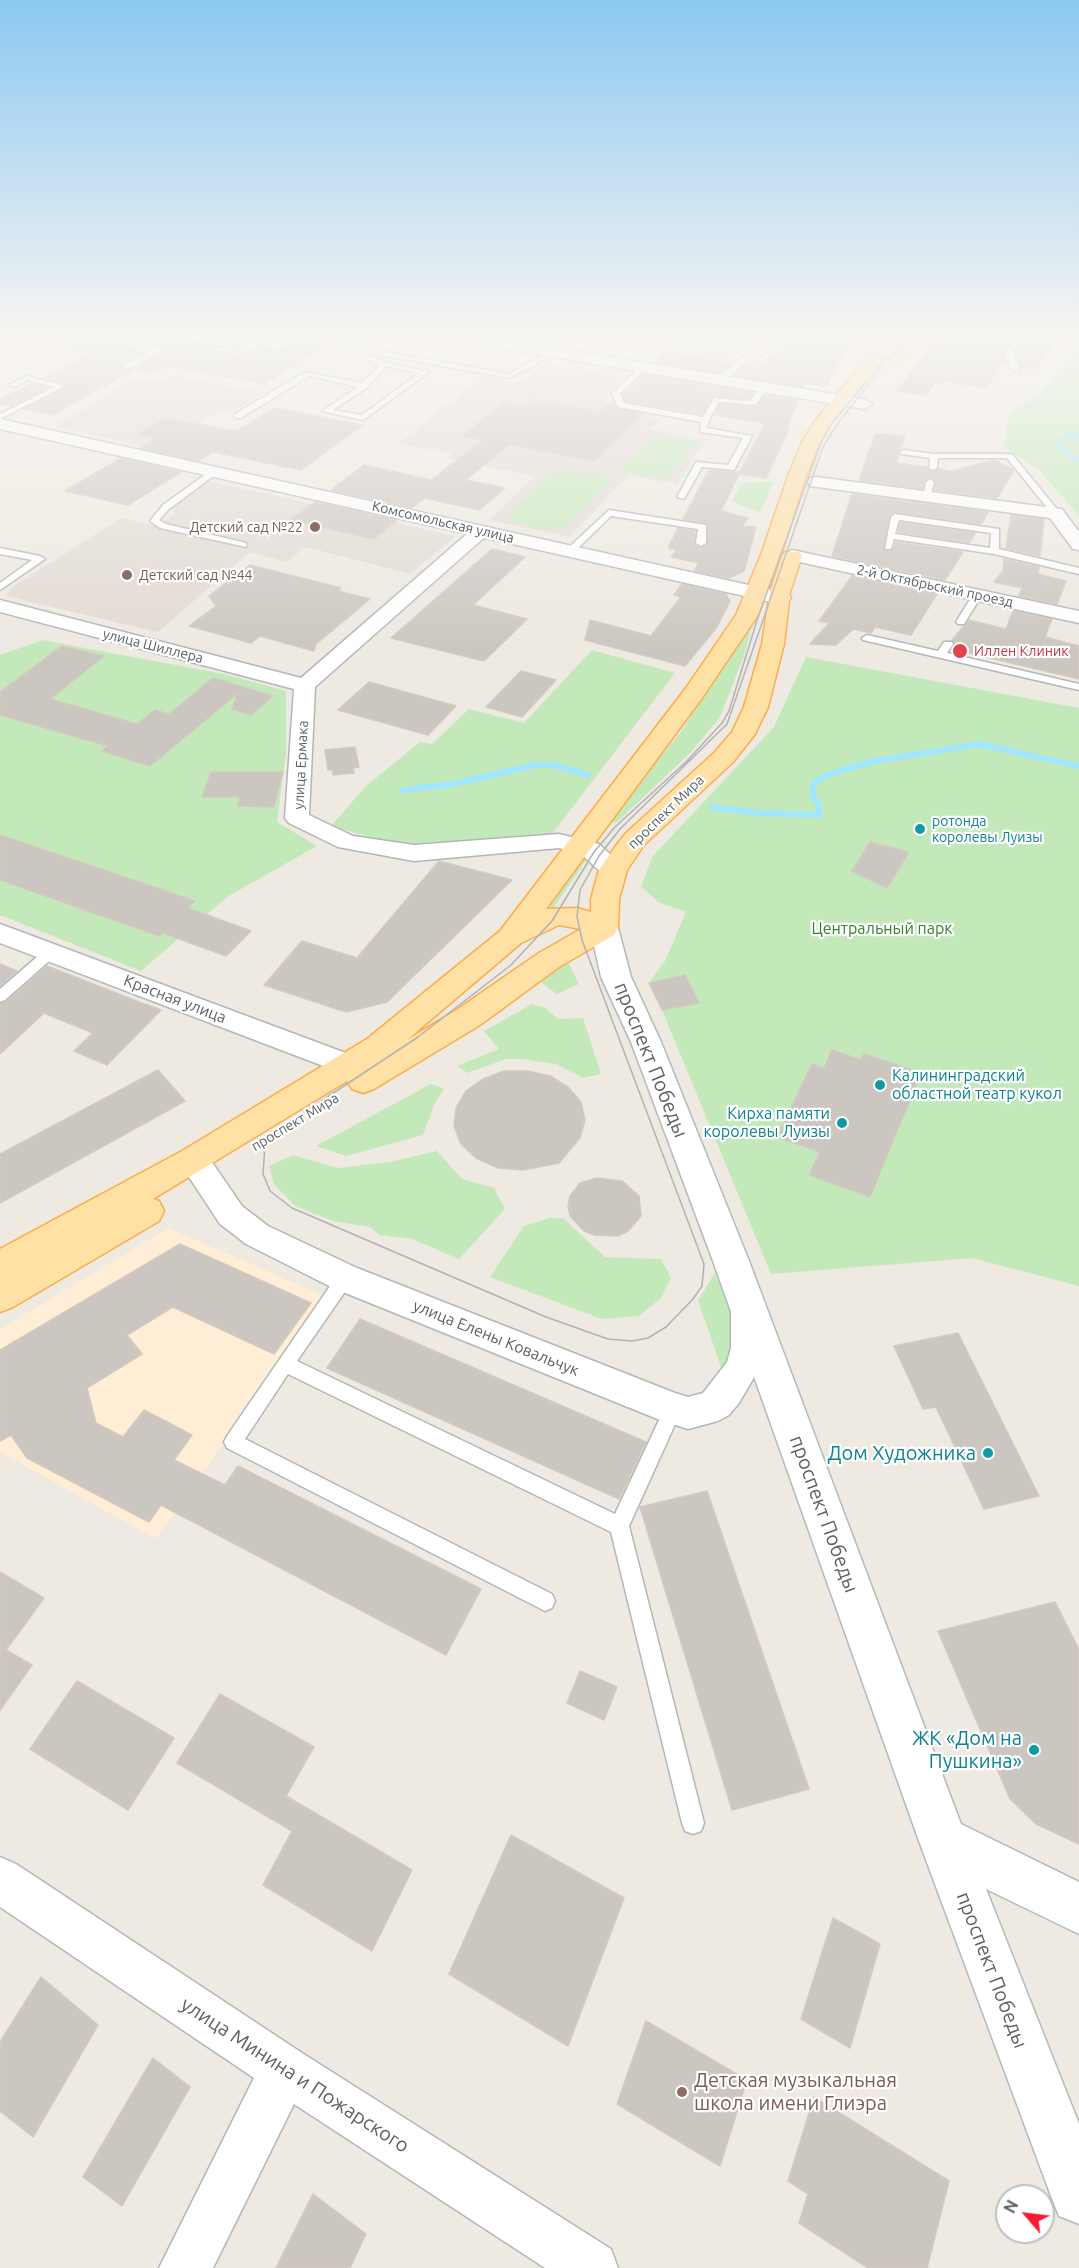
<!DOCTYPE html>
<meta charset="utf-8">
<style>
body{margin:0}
#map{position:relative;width:1079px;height:2268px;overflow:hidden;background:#eee9e1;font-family:Ubuntu,sans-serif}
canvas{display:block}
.north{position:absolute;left:995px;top:2184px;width:60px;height:60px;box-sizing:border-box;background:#fff;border:2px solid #bdbfc1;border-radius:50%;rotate:298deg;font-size:16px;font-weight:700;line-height:24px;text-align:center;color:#5a6064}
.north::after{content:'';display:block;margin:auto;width:21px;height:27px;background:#fb1a32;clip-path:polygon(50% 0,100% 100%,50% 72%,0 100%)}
</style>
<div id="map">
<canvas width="1079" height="2268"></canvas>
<div class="north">N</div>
</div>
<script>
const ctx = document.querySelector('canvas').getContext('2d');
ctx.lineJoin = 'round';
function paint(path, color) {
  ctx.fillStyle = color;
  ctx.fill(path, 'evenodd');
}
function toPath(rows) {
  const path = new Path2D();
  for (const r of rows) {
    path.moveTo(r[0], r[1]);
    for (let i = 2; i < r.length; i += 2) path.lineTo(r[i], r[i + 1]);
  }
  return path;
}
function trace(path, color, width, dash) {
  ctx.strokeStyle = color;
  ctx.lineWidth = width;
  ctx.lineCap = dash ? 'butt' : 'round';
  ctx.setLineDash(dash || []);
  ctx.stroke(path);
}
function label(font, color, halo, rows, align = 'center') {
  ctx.font = font + ' Ubuntu,sans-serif';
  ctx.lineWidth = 4.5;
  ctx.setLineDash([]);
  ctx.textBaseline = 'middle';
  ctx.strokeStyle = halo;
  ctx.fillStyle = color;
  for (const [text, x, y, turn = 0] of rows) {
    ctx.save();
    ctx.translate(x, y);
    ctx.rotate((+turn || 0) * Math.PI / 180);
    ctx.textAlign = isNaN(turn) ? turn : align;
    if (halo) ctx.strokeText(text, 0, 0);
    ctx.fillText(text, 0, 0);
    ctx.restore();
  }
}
const commercial = toPath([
 [168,1228,327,1297,156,1539,0,1452,0,1329]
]);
const education = toPath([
 [686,336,788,336,781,341,772,340,757,351,740,349,715,372,656,361],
 [548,364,623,377,606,397,605,410,662,420,650,429,706,440,677,484,629,475,569,537,489,520,535,476,447,459,452,453,398,444,484,376,516,382,522,378,531,376],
 [503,403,630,425,463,436],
 [171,375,264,393,233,411,210,416,154,449,55,426,137,377,157,380],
 [208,481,456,536,410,574,306,547,286,562,250,552,158,632,6,596,11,588,121,518,156,526,175,514,171,508]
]);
const green = toPath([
 [1077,340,1079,340,1079,516,1039,470,1003,447,1010,414,1040,393,1067,361],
 [655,435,698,442,667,479,621,471],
 [564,472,598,475,612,481,567,526,536,528,512,520,512,511,547,478],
 [774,481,760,513,732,501,740,484],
 [753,621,744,656,720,717,692,751,616,823,607,821,680,733],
 [42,640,224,674,286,691,286,753,277,822,317,846,227,897,141,971,0,915,0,655],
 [592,650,675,673,552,834,405,847,331,826,366,786,420,742,432,744,469,709,524,723],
 [806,657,1079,708,1079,1286,972,1258,771,1274,662,1010,699,1003,684,975,649,983,665,961,686,912,658,902,641,886,653,856,774,727],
 [584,851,591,853,548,916,536,918],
 [568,962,579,984,557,994,538,980],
 [532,1004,545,1008,558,1019,583,1018,601,1074,583,1078,556,1064,522,1059,505,1059,468,1073,457,1066,499,1049,484,1031],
 [431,1084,444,1089,435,1103,423,1135,346,1156,316,1146],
 [437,1151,462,1179,494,1188,505,1209,459,1259,412,1239,380,1235,370,1227,333,1221,295,1206,274,1184,269,1166,293,1155,338,1168,390,1162],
 [549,1218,563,1218,605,1257,661,1259,671,1278,661,1298,639,1316,602,1319,490,1277,524,1226],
 [728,1269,742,1317,725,1378,698,1301,714,1274]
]);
const streamFar1 = toPath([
 [1079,435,1066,436,1059,440,1064,452,1079,460]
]);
const stream = toPath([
 [403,790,453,784,535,765,554,765,588,775],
 [712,807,759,813,819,815,819,807,812,793,814,782,833,773,875,761,979,744,1079,766]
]);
const building = toPath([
 [60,336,99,336,98,340,144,352,123,362,124,370,131,370,163,352,164,349,112,336,169,336,225,346,234,341,248,344,239,349,213,345,207,348,209,351,240,357,261,346,280,349,292,342,322,347,264,384,166,366,153,373,134,369,53,415,25,409,67,387,66,384,44,378,94,353,59,346,60,336],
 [806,336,852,336,826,387,805,383,803,387,734,375,745,365,760,368,806,336],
 [962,336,1015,336,1002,349,1007,365,1002,364,986,388,945,381,943,384,935,383,925,396,897,391,933,346,962,336],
 [1024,341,1054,342,1055,342,1035,370,1021,367,1015,351,1024,341],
 [667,352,731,363,720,373,655,362,667,352],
 [644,375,753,393,749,399,714,396,702,414,626,401,623,394,644,375],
 [32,384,48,388,11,406,0,404,0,399,32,384],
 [766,395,798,400,787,428,789,429,766,478,739,474,721,511,748,518,742,526,756,527,744,571,729,578,694,571,699,563,671,557,677,550,668,548,678,528,695,531,695,545,700,548,707,545,708,524,683,519,709,470,740,472,765,423,714,415,720,404,755,407,766,395],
 [536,398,540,404,542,402,600,412,613,401,618,409,643,414,595,461,509,445,466,480,505,488,479,510,425,498,412,508,331,490,364,465,431,480,483,440,462,436,503,403,525,407,536,398],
 [274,408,363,425,301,470,213,452,198,461,140,448,156,438,138,434,166,418,237,431,274,408],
 [886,434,905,436,896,463,927,467,934,472,939,469,952,471,994,460,1014,470,997,498,934,490,936,481,930,477,925,480,922,489,859,480,875,435,886,434],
 [121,458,181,472,128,505,65,491,121,458],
 [852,494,988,512,981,524,895,512,890,515,883,550,892,551,896,542,963,552,945,580,832,556,852,494],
 [315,502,397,520,374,539,291,520,315,502],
 [1011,515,1044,519,1040,556,1006,548,1011,515],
 [901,522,975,533,969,543,898,532,901,522],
 [492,549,525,557,473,605,527,619,484,661,391,638,492,549],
 [1004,559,1039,567,1038,574,1066,581,1057,604,1019,596,1022,588,994,582,1003,571,1004,559],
 [250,565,341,588,338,591,370,599,316,644,314,651,260,636,251,643,189,626,216,606,209,596,250,565],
 [852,576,937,594,911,635,875,627,871,633,853,629,836,645,810,644,829,623,819,621,852,576],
 [682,584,726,594,730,601,717,627,685,666,585,640,590,620,651,636,681,597,674,595,682,584],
 [1013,611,1052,619,1045,637,1079,646,1079,679,952,649,955,643,952,640,969,620,1006,629,1013,611],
 [62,646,104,656,50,699,137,724,155,710,169,714,213,678,273,696,251,715,232,709,238,693,150,766,102,751,108,746,0,715,0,692,62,646],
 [521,671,556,680,522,717,486,707,521,671],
 [369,682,456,706,428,735,338,710,369,682],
 [355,747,359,767,353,768,354,773,333,775,333,770,328,770,325,750,355,747],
 [211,772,283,772,274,807,238,806,240,797,202,797,211,772],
 [0,835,195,901,188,908,251,931,226,956,163,933,159,936,0,880,0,835],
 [870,842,909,852,887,888,852,871,870,842],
 [439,861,512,880,387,1002,346,1012,264,985,302,941,357,958,439,861],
 [0,964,17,971,0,986,0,964],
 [47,966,139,1002,161,1010,107,1065,74,1051,93,1033,44,1013,0,1054,0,1004,6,1002,47,966],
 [685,975,699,1003,662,1010,649,983,685,975],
 [832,1050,861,1060,864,1054,921,1073,870,1197,809,1175,820,1152,777,1137,812,1064,824,1068,832,1050],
 [158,1070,185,1101,0,1203,0,1154,158,1070],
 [504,1071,528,1071,550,1076,568,1087,581,1102,585,1120,580,1138,559,1163,523,1170,498,1168,476,1158,461,1144,454,1126,456,1108,466,1091,483,1079,504,1071],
 [597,1178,622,1181,639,1196,641,1216,628,1231,618,1236,595,1235,584,1231,570,1216,568,1206,570,1196,580,1183,597,1178],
 [180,1244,311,1303,274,1354,173,1307,127,1335,142,1354,87,1388,96,1423,123,1437,144,1410,192,1435,174,1460,225,1485,238,1466,481,1589,446,1655,161,1505,149,1522,27,1458,11,1435,0,1441,0,1350,180,1244],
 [360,1319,646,1442,619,1499,327,1368,360,1319],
 [958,1333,1039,1496,984,1509,936,1407,923,1409,894,1346,958,1333],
 [707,1491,809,1789,732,1810,640,1507,707,1491],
 [0,1572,44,1598,6,1650,32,1665,0,1710,0,1572],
 [1055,1602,1079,1650,1079,1844,1036,1824,1010,1799,938,1631,1055,1602],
 [580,1671,617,1687,604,1720,567,1703,580,1671],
 [77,1681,174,1738,128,1810,30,1749,77,1681],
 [220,1694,314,1747,286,1796,412,1870,372,1951,263,1885,292,1831,177,1763,220,1694],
 [511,1835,624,1898,568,2046,449,1974,511,1835],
 [833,1918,880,1944,850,2048,801,2019,833,1918],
 [41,1977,98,2025,33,2137,0,2111,0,2042,41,1977],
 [646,2021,747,2080,720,2166,617,2104,646,2021],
 [153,2058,190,2087,122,2206,83,2177,153,2058],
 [814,2097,949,2181,927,2268,868,2268,799,2223,808,2194,788,2181,814,2097],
 [313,2194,366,2234,350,2268,276,2268,313,2194]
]);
const lane = toPath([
 [108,336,108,337,162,350,130,368,124,368,124,364,151,351,99,338,108,336],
 [266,336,274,336,240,355,209,349,213,347,239,351,266,336],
 [338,336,345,336,337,343,509,374,551,350,558,352,510,378,362,352,386,362,429,372,363,420,322,411,358,387,309,376,241,418,235,418,235,414,305,372,362,383,379,365,342,348,329,345,329,343,338,336],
 [386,366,419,373,362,415,333,410,367,388,386,366],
 [554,336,561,336,542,350,538,350,538,348,554,336],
 [797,336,804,336,761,362,754,360,797,336],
 [1018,336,1061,336,1054,340,1023,339,1012,351,1020,370,1016,372,1012,370,1004,351,1018,336],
 [743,356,750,358,723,382,717,382,717,378,743,356],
 [642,365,649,367,620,393,624,403,703,417,714,398,750,401,762,385,769,387,755,405,719,402,709,420,707,428,752,436,734,470,702,467,684,499,677,497,696,462,728,465,743,438,700,432,701,422,618,407,612,393,642,365],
 [26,376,65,386,0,419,0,414,54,387,27,380,16,387,9,385,26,376],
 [904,450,934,454,1012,454,1060,513,1053,515,1007,458,938,458,937,468,933,470,929,468,930,458,901,454,900,452,904,450],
 [213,469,220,471,169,509,159,520,166,524,246,543,246,547,160,528,150,521,163,505,213,469],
 [930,479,934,482,930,496,923,498,926,482,930,479],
 [609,510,706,525,706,543,701,546,696,543,698,529,611,516,572,554,566,554,566,550,609,510],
 [895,514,999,529,999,549,1079,568,1079,574,994,554,894,539,891,549,885,549,891,517,895,514],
 [899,520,991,533,990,548,895,534,899,520],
 [0,548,40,556,45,559,0,590,0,583,32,560,0,554,0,548],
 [974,593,982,595,964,624,958,624,956,622,974,593],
 [867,635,938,651,944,642,952,642,953,644,947,653,1079,684,1079,690,863,640,862,638,867,635],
 [51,948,58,952,56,955,5,1000,0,1002,0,989,46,949,51,948],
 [345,1271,351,1273,353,1278,351,1283,297,1361,615,1514,667,1403,673,1401,679,1403,682,1409,629,1526,704,1823,701,1831,693,1834,685,1831,682,1823,611,1532,288,1374,245,1439,552,1594,555,1601,552,1608,545,1611,227,1448,224,1442,227,1436,339,1273,345,1271]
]);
const street = toPath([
 [816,477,1062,509,1079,532,1079,550,1073,549,1050,518,810,486,808,482,810,478,816,477],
 [481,526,490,531,487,535,315,687,309,815,353,836,414,845,559,834,599,844,622,865,625,870,622,875,613,878,604,875,581,854,559,848,414,861,338,847,289,823,285,818,294,689,0,612,0,600,301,678,475,527,481,526],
 [792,550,1079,611,1079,623,786,559,783,555,792,550],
 [0,924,359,1058,363,1065,359,1072,349,1075,339,1072,0,943,0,924],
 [194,1148,205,1152,242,1206,268,1226,357,1268,675,1393,688,1397,703,1393,727,1362,731,1348,731,1313,736,1303,748,1299,760,1303,765,1313,765,1348,760,1367,739,1403,729,1415,718,1421,688,1429,660,1420,333,1288,246,1244,220,1224,183,1168,179,1160,183,1152,194,1148],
 [0,1857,16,1864,302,2053,611,2249,618,2268,545,2268,294,2104,213,2268,159,2268,254,2078,0,1907,0,1857]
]);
const secondary = toPath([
 [450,336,483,336,864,399,872,404,864,409,457,341,450,336],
 [0,419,780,592,787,594,791,598,787,602,780,604,0,429,0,419],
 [604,919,614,921,618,928,631,977,661,1042,749,1261,961,1824,1079,1882,1079,1934,986,1889,1079,2124,1079,2224,1059,2216,1051,2196,919,1841,713,1261,631,1042,601,977,590,928,594,921,604,919]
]);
const primary = toPath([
 [902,336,920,336,911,343,929,336,950,336,915,352,903,363,897,365,889,360,902,348,886,356,831,423,820,442,805,479,782,552,758,615,702,698,546,909,577,908,591,912,591,899,599,870,615,847,626,833,715,752,732,732,744,707,762,644,770,592,782,556,785,552,799,552,802,556,790,592,784,644,768,707,755,734,733,762,644,845,635,858,627,870,619,899,618,928,614,935,559,967,480,1025,374,1089,363,1093,352,1089,347,1081,153,1199,159,1201,164,1211,159,1221,13,1307,0,1312,0,1249,182,1151,367,1039,500,931,686,688,736,615,762,552,787,479,802,442,815,421,874,350,902,336],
 [559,925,581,929,539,953,458,1009,407,1040,521,943,559,925]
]);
const tram = toPath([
 [925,336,906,343,889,355,832,423,821,443,758,617,729,711,722,723,687,761,615,827,594,852,552,921,511,965,418,1037,279,1129,265,1145,263,1174,270,1191,292,1208,546,1317,608,1339,632,1341,648,1338,666,1327,693,1299,702,1286,704,1264,582,940,577,917,580,890,599,856,620,829,727,724,823,447,838,423,892,355,914,341,932,336]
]);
const markers = [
 [315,527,6,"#8d6e63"],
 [127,575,6,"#8d6e63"],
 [960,651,8,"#e0444e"],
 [920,829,6,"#0f9aa8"],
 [880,1085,6,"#0f9aa8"],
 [842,1123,6,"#0f9aa8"],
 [988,1453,6,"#0f9aa8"],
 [1034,1750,6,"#0f9aa8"],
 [682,2092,6,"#8d6e63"]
];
const farStreetnames = [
 ["Комсомольская улица",443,522,13],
 ["2-й Октябрьский проезд",935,586,12],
 ["улица Шиллера",153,646,14],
 ["улица Ермака",301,765,-87],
 ["проспект Мира",666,812,-44],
 ["проспект Мира",295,1122,-31]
];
const farEducationnames = [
 ["Детский сад №22",303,527],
 ["Детский сад №44",139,575,"left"]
];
const farHealthnames = [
 ["Иллен Клиник",974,651]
];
const farCulturenames = [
 ["ротонда",932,821],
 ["королевы Луизы",932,837]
];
const parkNames = [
 ["Центральный парк",882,929]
];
const streetNames = [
 ["Красная улица",175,999,21],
 ["улица Елены Ковальчук",496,1338,22]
];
const cultureNames = [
 ["Калининградский",892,1076],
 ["областной театр кукол",892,1094],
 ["Кирха памяти",830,1114,"right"],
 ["королевы Луизы",830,1132,"right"]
];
const nearStreetnames = [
 ["проспект Победы",651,1060,68],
 ["проспект Победы",824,1514,70],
 ["проспект Победы",992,1970,69],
 ["улица Минина и Пожарского",295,2075,33]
];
const nearCulturenames = [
 ["Дом Художника",976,1453],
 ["ЖК «Дом на",1022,1738],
 ["Пушкина»",1022,1761]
];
const nearEducationnames = [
 ["Детская музыкальная",694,2080],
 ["школа имени Глиэра",694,2103]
];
paint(commercial, '#ffeed5');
paint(education, '#e1dad2');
paint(green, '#c3e9ba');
trace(streamFar1, '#a0e7ff', 4.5);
trace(stream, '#a0e7ff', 6);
paint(building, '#cbc6c0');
trace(building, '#d4c9bf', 1.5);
trace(lane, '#b2b6ba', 3);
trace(street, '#b2b6ba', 3);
trace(secondary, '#b3b9be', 3);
trace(primary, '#ffab49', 3);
paint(lane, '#fff');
paint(street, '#fff');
paint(secondary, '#fff');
paint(primary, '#ffe0a5');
trace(tram, '#b1b2b3', 1.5);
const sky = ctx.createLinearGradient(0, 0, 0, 653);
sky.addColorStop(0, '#8bc8f1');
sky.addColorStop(0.51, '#f7f5f2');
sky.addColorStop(1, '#f7f5f200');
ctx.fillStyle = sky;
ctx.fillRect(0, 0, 1079, 653);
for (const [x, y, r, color] of markers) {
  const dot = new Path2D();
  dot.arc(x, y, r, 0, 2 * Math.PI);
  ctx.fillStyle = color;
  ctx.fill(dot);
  trace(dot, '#fff', 2);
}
label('14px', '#5a6064', '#fff', farStreetnames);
label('14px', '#785e54', '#fff', farEducationnames, 'right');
label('14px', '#be3a42', '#fff', farHealthnames, 'left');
label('14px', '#0d838f', '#fff', farCulturenames, 'left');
label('16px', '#37822a', '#fff', parkNames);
label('16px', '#5a6064', '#fff', streetNames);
label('16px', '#0d838f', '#fff', cultureNames, 'left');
label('20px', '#5a6064', '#fff', nearStreetnames);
label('20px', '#0d838f', '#fff', nearCulturenames, 'right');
label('20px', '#785e54', '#fff', nearEducationnames, 'left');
</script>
